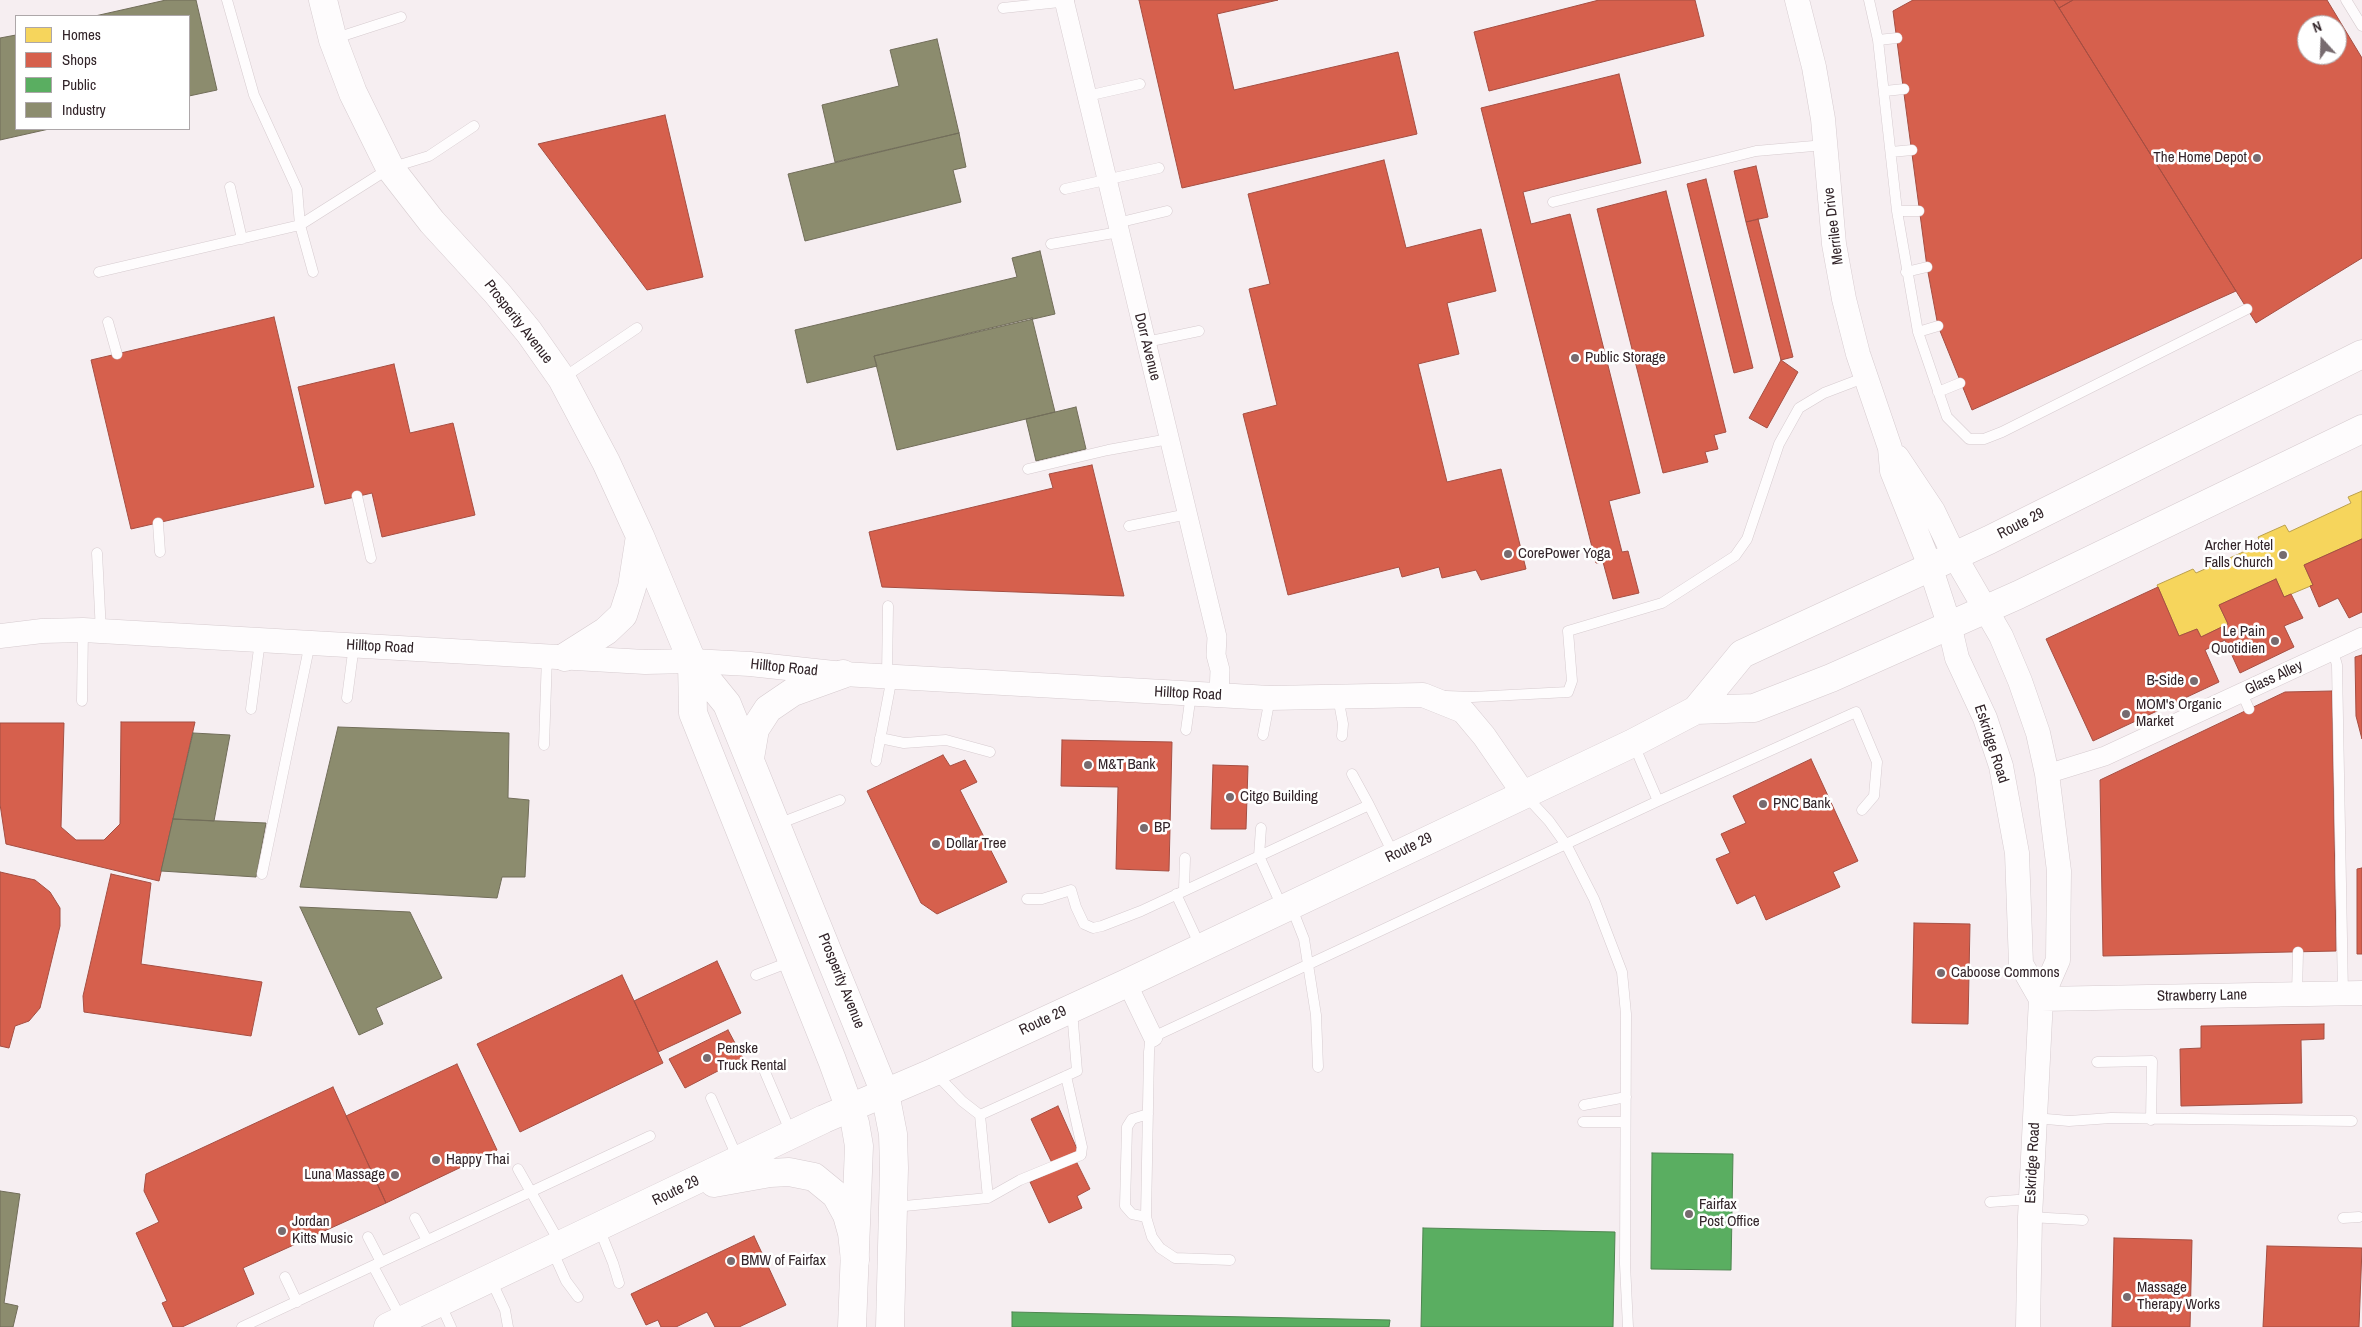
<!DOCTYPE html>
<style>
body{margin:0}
#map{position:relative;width:2362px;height:1327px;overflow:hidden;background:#f6eef1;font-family:"Archivo Narrow",sans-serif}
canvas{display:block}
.legend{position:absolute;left:15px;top:15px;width:175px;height:115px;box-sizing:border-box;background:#fff;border:1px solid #ada7a9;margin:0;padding:6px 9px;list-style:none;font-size:15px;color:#322429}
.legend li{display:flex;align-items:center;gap:10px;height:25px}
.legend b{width:25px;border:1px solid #ada7a9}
.north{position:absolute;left:2297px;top:15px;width:50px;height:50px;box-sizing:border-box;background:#fff;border:1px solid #ada7a9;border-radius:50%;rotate:340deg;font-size:14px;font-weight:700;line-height:20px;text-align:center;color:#322429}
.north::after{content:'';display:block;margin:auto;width:18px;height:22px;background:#776b6f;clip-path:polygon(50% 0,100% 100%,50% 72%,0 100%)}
</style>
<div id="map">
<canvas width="2362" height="1327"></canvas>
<ul class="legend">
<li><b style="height:14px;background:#f6d55c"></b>Homes</li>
<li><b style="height:14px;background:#d6604d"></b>Shops</li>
<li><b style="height:14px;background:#5aae61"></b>Public</li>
<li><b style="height:14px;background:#8c8c6e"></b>Industry</li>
</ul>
<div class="north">N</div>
</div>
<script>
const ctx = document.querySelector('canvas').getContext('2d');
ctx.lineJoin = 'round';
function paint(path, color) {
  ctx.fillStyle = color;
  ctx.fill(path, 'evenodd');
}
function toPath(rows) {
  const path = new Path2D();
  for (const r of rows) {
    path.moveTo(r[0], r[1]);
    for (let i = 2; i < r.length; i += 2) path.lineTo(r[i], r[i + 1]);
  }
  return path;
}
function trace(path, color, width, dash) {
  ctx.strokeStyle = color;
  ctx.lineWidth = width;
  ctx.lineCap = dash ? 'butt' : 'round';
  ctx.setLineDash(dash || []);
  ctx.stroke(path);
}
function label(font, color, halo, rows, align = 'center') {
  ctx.font = font + ' "Archivo Narrow",sans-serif';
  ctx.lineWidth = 5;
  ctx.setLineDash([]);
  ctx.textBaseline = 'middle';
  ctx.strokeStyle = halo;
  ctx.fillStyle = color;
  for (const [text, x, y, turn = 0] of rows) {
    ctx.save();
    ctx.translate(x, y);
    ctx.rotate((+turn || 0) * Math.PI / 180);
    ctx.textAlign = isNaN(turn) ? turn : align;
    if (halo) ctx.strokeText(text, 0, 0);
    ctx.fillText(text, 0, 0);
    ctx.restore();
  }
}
const homes = toPath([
 [2362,491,2362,539,2304,565,2313,585,2284,597,2276,579,2219,605,2228,624,2201,637,2197,629,2179,636,2157,585,2193,569,2196,573,2261,544,2258,537,2285,525,2289,532,2351,503,2348,497,2362,491]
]);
const shops = toPath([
 [1139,0,1278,0,1217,14,1234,90,1398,52,1417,134,1182,188,1139,0],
 [1599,0,1695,0,1704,36,1489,91,1474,32,1599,0],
 [1913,0,2054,0,2236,291,1972,410,1938,326,1927,267,1893,11,1913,0],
 [2054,0,2073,0,2059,8,2054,0],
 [2073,0,2327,0,2362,58,2362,258,2256,323,2059,8,2073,0],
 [2307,25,2337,25,2337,55,2307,55,2307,25],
 [1619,74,1641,163,1523,192,1531,224,1570,214,1640,493,1609,501,1622,552,1628,551,1639,593,1613,599,1603,562,1596,563,1481,108,1619,74],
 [665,115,703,277,647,290,538,144,665,115],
 [1384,160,1406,248,1481,229,1496,291,1447,303,1459,354,1418,364,1447,482,1501,469,1526,569,1481,580,1476,570,1442,578,1439,567,1402,577,1399,567,1288,595,1243,414,1277,405,1249,289,1270,284,1248,194,1384,160],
 [1756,166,1768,217,1746,222,1734,171,1756,166],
 [1706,179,1753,368,1734,373,1687,184,1706,179],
 [1666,191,1726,432,1714,435,1718,449,1705,452,1708,462,1663,473,1597,209,1666,191],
 [1758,219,1793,357,1781,360,1746,222,1758,219],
 [274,317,314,487,131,529,91,360,274,317],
 [1781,360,1798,372,1767,428,1749,418,1781,360],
 [394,364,410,433,453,423,475,515,382,537,372,493,325,504,298,387,394,364],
 [1092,465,1124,596,882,587,869,532,1053,488,1049,474,1092,465],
 [2362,539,2362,612,2349,618,2338,598,2319,607,2310,586,2313,585,2304,565,2362,539],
 [2276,579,2284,597,2291,594,2303,618,2284,626,2294,647,2240,673,2225,640,2205,650,2219,682,2093,741,2046,639,2158,587,2179,636,2197,629,2201,637,2228,624,2219,605,2276,579],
 [2362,655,2362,739,2356,716,2355,657,2362,655],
 [2332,691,2336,951,2103,956,2100,780,2285,692,2332,691],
 [121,722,195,722,159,881,6,844,0,804,0,723,64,723,61,827,76,840,104,840,120,824,121,722],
 [1062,740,1172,742,1169,871,1116,869,1118,787,1061,786,1062,740],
 [943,755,950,766,965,760,977,782,960,790,1007,882,937,914,921,903,867,791,943,755],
 [1811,759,1858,861,1833,872,1840,887,1766,920,1755,895,1737,904,1716,859,1730,853,1721,834,1746,823,1733,796,1811,759],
 [1213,765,1248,766,1246,829,1211,829,1213,765],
 [2362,868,2362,954,2357,954,2357,869,2362,868],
 [0,872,35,880,50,892,60,908,60,926,40,1008,29,1021,15,1026,9,1048,0,1046,0,872],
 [111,874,151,883,141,964,262,982,251,1036,84,1012,83,996,111,874],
 [1914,923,1970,924,1968,1024,1912,1023,1914,923],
 [717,961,741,1013,658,1052,634,1001,717,961],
 [622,975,663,1063,520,1132,477,1044,622,975],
 [2324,1024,2324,1039,2301,1040,2302,1103,2181,1106,2180,1049,2201,1048,2201,1026,2324,1024],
 [728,1030,743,1058,685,1088,669,1059,728,1030],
 [457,1064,497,1150,386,1203,346,1116,457,1064],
 [333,1087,386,1203,243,1268,254,1294,182,1327,173,1327,162,1303,167,1301,136,1233,159,1222,144,1191,146,1174,333,1087],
 [1058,1106,1078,1151,1052,1163,1031,1119,1058,1106],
 [1076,1161,1090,1189,1077,1196,1082,1208,1049,1223,1030,1182,1076,1161],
 [754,1236,786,1305,739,1327,715,1327,707,1312,676,1327,661,1327,658,1320,646,1325,631,1294,754,1236],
 [2114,1238,2192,1240,2190,1327,2112,1327,2114,1238],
 [2267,1246,2362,1248,2359,1327,2263,1327,2267,1246]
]);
const public = toPath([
 [1652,1153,1733,1154,1731,1270,1651,1269,1652,1153],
 [1423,1228,1615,1232,1613,1327,1421,1327,1423,1228],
 [1012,1312,1390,1320,1389,1327,1012,1327,1012,1312]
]);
const industry = toPath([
 [166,0,196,0,217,90,189,96,189,16,95,16,166,0],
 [16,35,16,129,49,129,0,140,0,38,16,35],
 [937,39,959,133,835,162,822,105,899,86,890,50,937,39],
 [959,133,966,167,953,170,961,202,805,241,788,174,959,133],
 [1040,251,1055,314,874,356,877,366,807,383,795,330,1017,277,1012,258,1040,251],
 [1032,318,1055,412,897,450,874,356,1032,318],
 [1076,407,1086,449,1036,461,1026,419,1076,407],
 [338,727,509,733,508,798,529,800,525,877,502,877,497,898,300,887,338,727],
 [193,733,230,735,214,821,173,819,193,733],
 [173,819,266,823,256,877,161,871,173,819],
 [300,907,410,912,442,978,376,1008,383,1024,359,1035,300,907],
 [0,1191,20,1194,4,1303,18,1306,13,1327,0,1327,0,1191]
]);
const service = toPath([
 [227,0,254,95,297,189,300,225,313,272],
 [1869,0,1878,40,1897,211,1918,332,1947,417,1969,439,1984,439,2002,432,2247,309],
 [2346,0,2362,26],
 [1003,8,1069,1],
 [333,39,401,17],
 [1878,40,1897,38],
 [1885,91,1904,89],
 [1087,96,1140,84],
 [1891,152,1912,150],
 [230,187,242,239],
 [1065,189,1159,168],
 [1553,202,1756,151,1825,145],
 [1897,211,1919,211],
 [1117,223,1167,211],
 [1051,244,1119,232],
 [99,272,300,225,390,168,429,156,474,126],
 [1906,272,1927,267],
 [108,322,117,354],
 [1918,332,1938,326],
 [1146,342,1199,331],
 [563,378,637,328],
 [1938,392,1960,383],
 [1028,469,1108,450,1169,439],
 [357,496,371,558],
 [158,523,160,552],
 [1129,526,1188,514],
 [97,553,101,632],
 [2333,651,2337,665,2343,994],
 [887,676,888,606],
 [2242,693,2249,709],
 [1446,696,1472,697,1568,692,1572,681,1568,631,1662,603,1735,556,1747,539,1779,444,1799,408,1824,393,1866,377],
 [1338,697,1343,724,1342,736],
 [347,698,354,645],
 [82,701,83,630],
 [251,709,260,641],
 [1186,730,1191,694],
 [1263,735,1270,698],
 [880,738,904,743,946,740,990,752],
 [544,745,547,656],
 [1634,745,1658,801],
 [876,761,892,677],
 [1352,774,1369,805],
 [1525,795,1549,821,1567,846,1594,899,1622,972,1626,1014,1625,1264,1628,1327],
 [778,824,840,800],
 [1261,828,1259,856,1283,909],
 [262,874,310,643],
 [1184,890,1185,858],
 [1176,894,1201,948],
 [1027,899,1042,899,1071,890,1076,907,1084,924,1093,928,1102,926,1141,911,1369,805,1394,855],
 [1291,906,1304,939,1316,1015,1318,1067],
 [756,975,792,961],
 [2297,994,2298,952],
 [2097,1062,2152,1061,2151,1120],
 [765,1072,791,1133],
 [711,1098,738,1159],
 [1584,1105,1626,1097],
 [980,1115,1077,1071,1072,1011],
 [2035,1118,2069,1121,2111,1118,2352,1121],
 [1583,1122,1625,1122],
 [518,1169,561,1245],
 [988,1198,1020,1180,1081,1155,1082,1147,1066,1076],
 [1990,1202,2031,1199],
 [894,1207,988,1198,980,1115,962,1101,936,1074],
 [1146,1217,1132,1214,1125,1206,1127,1127,1132,1119,1148,1114],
 [2030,1217,2083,1220],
 [415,1218,427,1240],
 [2343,1218,2359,1217],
 [599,1228,613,1263,619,1283],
 [368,1237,381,1262],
 [552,1250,566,1281,578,1297],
 [1230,1260,1175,1258,1160,1248,1152,1237,1146,1217,1149,1052,1150,1043,1153,1037,1658,801,1856,712,1877,762,1874,796,1862,810],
 [373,1266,402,1320],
 [285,1277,297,1302],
 [491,1280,505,1310,508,1327],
 [440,1303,451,1327],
 [242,1327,650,1136]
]);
const minor = toPath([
 [1064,0,1217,637,1216,655,1220,670,1219,695],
 [2047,774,2105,756,2362,637],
 [1127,983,1153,1037]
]);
const tertiary = toPath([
 [1797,0,1814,67,1823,119,1834,244,1844,299,1858,354,1890,448,1892,471,1930,566,1949,624,1957,658,1985,718,2001,766,2017,853,2021,964,2041,999],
 [1897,457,1933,511,1954,555,2001,636,2020,681,2038,733,2047,774,2059,871,2058,960,2041,999,2030,1217,2028,1327],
 [0,636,42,631,83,630,645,662,692,661,750,664,843,674,1270,698,1423,695,1463,711,1484,736,1524,794],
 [2041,999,2362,993]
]);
const secondary = toPath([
 [323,0,333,40,353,93,390,168,432,222,497,293,529,332,562,379,606,462,640,536,692,661,727,704,885,1093,893,1134,894,1168,890,1327],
 [565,657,606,631,623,615,632,587,640,536],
 [692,661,693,713,832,1060,855,1123,859,1146,852,1327],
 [750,758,755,729,768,709,793,692,843,674]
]);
const primary = toPath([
 [1696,710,1754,708,1831,678,2018,595,2362,429],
 [714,1183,770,1173,789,1172,814,1177,836,1195,847,1215,852,1233,855,1260],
 [388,1327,824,1119,934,1072,1127,983,1633,743,1696,710,1742,654,1989,540,2362,354]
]);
const markers = [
 [2257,158,5,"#776b6f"],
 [1575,358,5,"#776b6f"],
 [1508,554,5,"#776b6f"],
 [2283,555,5,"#776b6f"],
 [2275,641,5,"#776b6f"],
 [2194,681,5,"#776b6f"],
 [2126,714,5,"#776b6f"],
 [1088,765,5,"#776b6f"],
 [1230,797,5,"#776b6f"],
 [1763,804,5,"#776b6f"],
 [1144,828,5,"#776b6f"],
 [936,844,5,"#776b6f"],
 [1941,973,5,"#776b6f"],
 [707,1058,5,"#776b6f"],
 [436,1160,5,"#776b6f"],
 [395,1175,5,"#776b6f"],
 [1689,1214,5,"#776b6f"],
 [282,1231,5,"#776b6f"],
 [731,1261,5,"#776b6f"],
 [2127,1297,5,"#776b6f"]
];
const poiNames = [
 ["The Home Depot",2247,158,"right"],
 ["Public Storage",1585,358],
 ["Archer Hotel",2273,546,"right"],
 ["Falls Church",2273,563,"right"],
 ["CorePower Yoga",1518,554],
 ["Le Pain",2265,632,"right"],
 ["Quotidien",2265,649,"right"],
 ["B-Side",2184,681,"right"],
 ["MOM's Organic",2136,705],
 ["Market",2136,722],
 ["M&T Bank",1098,765],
 ["Citgo Building",1240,797],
 ["PNC Bank",1773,804],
 ["BP",1154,828],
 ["Dollar Tree",946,844],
 ["Caboose Commons",1951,973],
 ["Penske",717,1049],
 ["Truck Rental",717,1066],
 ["Happy Thai",446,1160],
 ["Luna Massage",385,1175,"right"],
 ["Fairfax",1699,1205],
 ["Post Office",1699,1222],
 ["Jordan",292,1222],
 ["Kitts Music",292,1239],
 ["BMW of Fairfax",741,1261],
 ["Massage",2137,1288],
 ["Therapy Works",2137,1305]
];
const streetNames = [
 ["Merrilee Drive",1834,226,-97],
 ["Prosperity Avenue",518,322,52],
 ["Dorr Avenue",1147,347,76],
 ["Route 29",2021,524,-27],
 ["Hilltop Road",380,647,3],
 ["Hilltop Road",784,668,6],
 ["Glass Alley",2274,678,-25],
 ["Hilltop Road",1188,694,3],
 ["Eskridge Road",1991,744,72],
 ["Route 29",1409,848,-26],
 ["Prosperity Avenue",841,981,68],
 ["Strawberry Lane",2202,996,-1],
 ["Route 29",1043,1021,-25],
 ["Eskridge Road",2033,1163,-87],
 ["Route 29",676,1191,-26]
];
paint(homes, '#f6d55c');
trace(homes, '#bba04d', 1);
paint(shops, '#d6604d');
trace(shops, '#a54e42', 1);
paint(public, '#5aae61');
trace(public, '#4e8550', 1);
paint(industry, '#8c8c6e');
trace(industry, '#716d59', 1);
trace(service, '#d6cbcf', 11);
trace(minor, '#d6cbcf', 20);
trace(tertiary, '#d6cbcf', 25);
trace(secondary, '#d6cbcf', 29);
trace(primary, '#d6cbcf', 29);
trace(service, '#fefcfd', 10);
trace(minor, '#fefcfd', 19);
trace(tertiary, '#fefcfd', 24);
trace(secondary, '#fefcfd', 28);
trace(primary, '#fefcfd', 28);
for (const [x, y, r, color] of markers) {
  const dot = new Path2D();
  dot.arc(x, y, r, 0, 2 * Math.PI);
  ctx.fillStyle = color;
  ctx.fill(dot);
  trace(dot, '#fff', 2);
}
label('15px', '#322429', '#fff', poiNames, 'left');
label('15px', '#322429', '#fff', streetNames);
</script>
